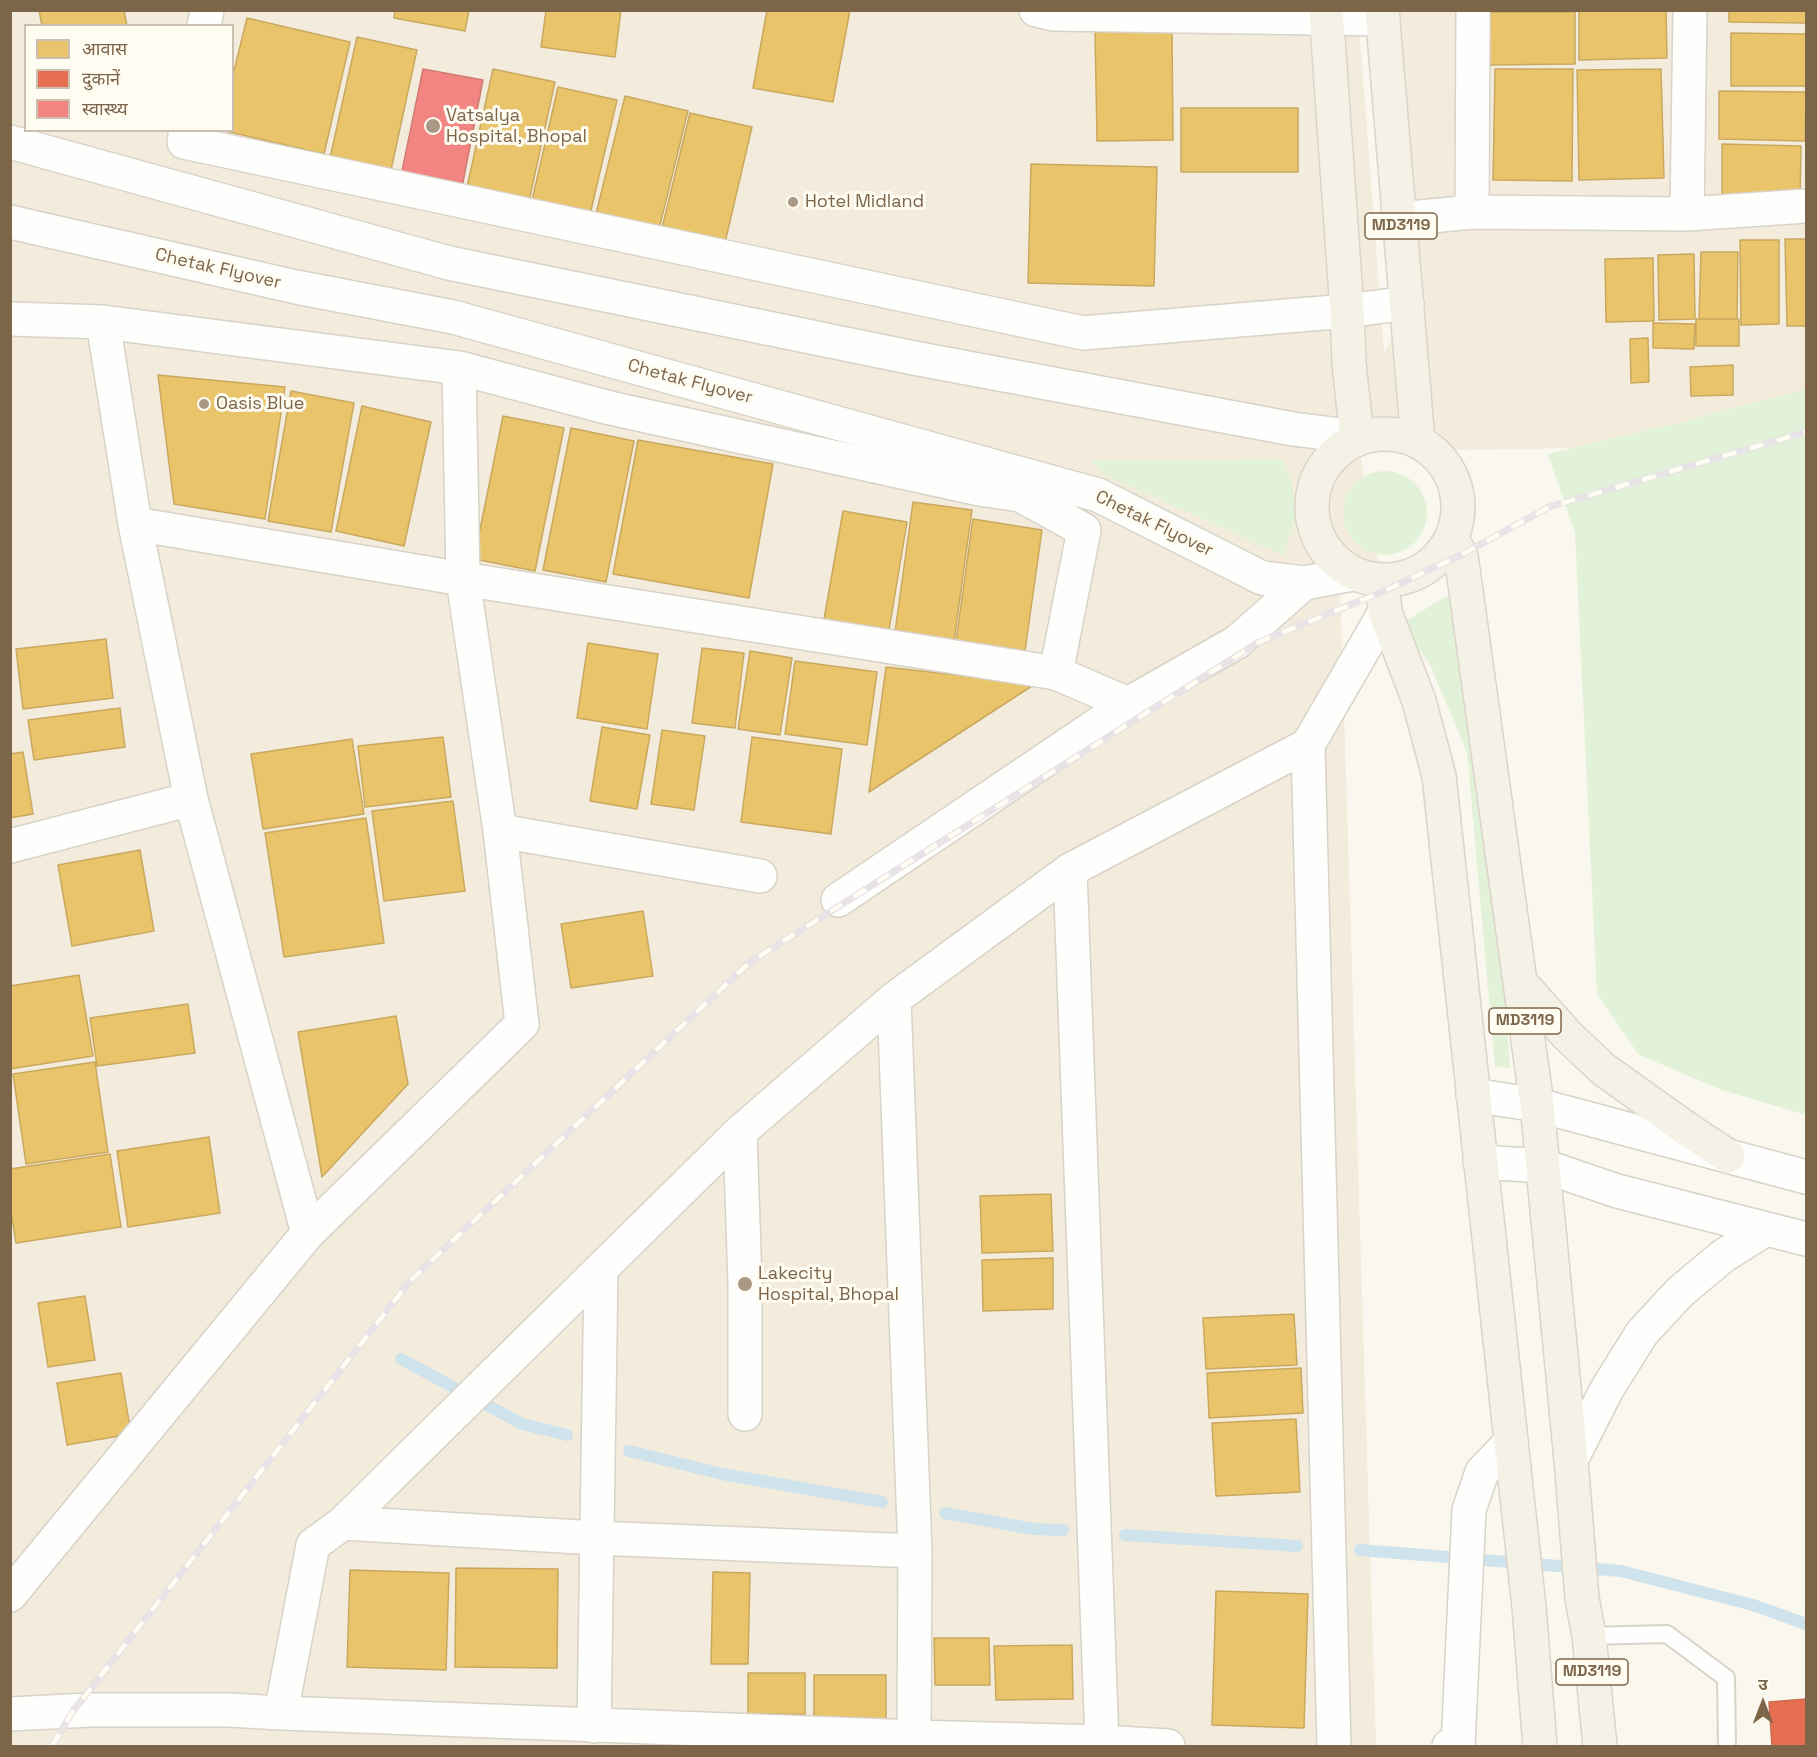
<!DOCTYPE html>
<meta charset="utf-8">
<style>
body{margin:0}
#map{position:relative;width:1817px;height:1757px;overflow:hidden;background:#faf7ee;font-family:"Space Grotesk","Noto Sans Devanagari",sans-serif}
canvas{display:block}
.frame{position:absolute;inset:0;border:12px solid #7d654a;pointer-events:none}
.legend{position:absolute;left:24px;top:24px;width:210px;height:108px;box-sizing:border-box;background:#fffcf2;border:2px solid #cbc0af;margin:0;padding:8px 10px;list-style:none;font-size:18px;color:#7d654a}
.legend li{display:flex;align-items:center;gap:12px;height:30px}
.legend b{width:30px;border:2px solid #cbc0af}
.north{position:absolute;left:1733px;top:1673px;width:60px;height:60px;-webkit-text-stroke:4px #fffcf2;paint-order:stroke;rotate:0deg;font-size:16px;font-weight:700;line-height:24px;text-align:center;color:#7d654a}
.north::after{content:'';display:block;margin:auto;width:21px;height:27px;background:#7d654a;clip-path:polygon(50% 0,100% 100%,50% 72%,0 100%)}
</style>
<div id="map">
<canvas width="1817" height="1757"></canvas>
<div class="frame"></div>
<ul class="legend">
<li><b style="height:16px;background:#e9c46a"></b>आवास</li>
<li><b style="height:16px;background:#e76f51"></b>दुकानें</li>
<li><b style="height:16px;background:#f28482"></b>स्वास्थ्य</li>
</ul>
<div class="north">उ</div>
</div>
<script>
const ctx = document.querySelector('canvas').getContext('2d');
ctx.lineJoin = 'round';
function paint(path, color) {
  ctx.fillStyle = color;
  ctx.fill(path, 'evenodd');
}
function toPath(rows) {
  const path = new Path2D();
  for (const r of rows) {
    if (r.length === 3) {
      path.moveTo(r[0] + r[2], r[1]);
      path.arc(r[0], r[1], r[2], 0, 2 * Math.PI);
      continue;
    }
    path.moveTo(r[0], r[1]);
    for (let i = 2; i < r.length; i += 2) path.lineTo(r[i], r[i + 1]);
  }
  return path;
}
function trace(path, color, width, dash) {
  ctx.strokeStyle = color;
  ctx.lineWidth = width;
  ctx.lineCap = dash ? 'butt' : 'round';
  ctx.setLineDash(dash || []);
  ctx.stroke(path);
}
function label(font, color, halo, rows, align = 'center') {
  ctx.font = font + ' "Space Grotesk",sans-serif';
  ctx.lineWidth = 6;
  ctx.setLineDash([]);
  ctx.textBaseline = 'middle';
  ctx.strokeStyle = halo;
  ctx.fillStyle = color;
  for (const [text, x, y, turn = 0] of rows) {
    ctx.save();
    ctx.translate(x, y);
    ctx.rotate((+turn || 0) * Math.PI / 180);
    ctx.textAlign = isNaN(turn) ? turn : align;
    if (halo) ctx.strokeText(text, 0, 0);
    ctx.fillText(text, 0, 0);
    ctx.restore();
  }
}
const residential = toPath([
 [11,11,1358,11,1384,354,1409,303,1363,11,1806,11,1806,444,1360,452,1381,581,1340,582,1376,1746,11,1746],
 [26,26,232,26,232,130,26,130]
]);
const green = toPath([
 [1806,389,1806,1115,1722,1090,1639,1055,1597,994,1575,533,1548,454,1686,421],
 [1282,459,1291,480,1297,514,1283,555,1105,475,1092,461],
 [1385,513,42],
 [1445,597,1471,597,1489,771,1510,1068,1495,1066,1467,752,1429,663,1401,624]
]);
const homes = toPath([
 [39,10,124,10,127,26,42,26,39,10],
 [395,10,469,10,465,31,394,18,395,10],
 [546,10,621,10,615,57,541,47,546,10],
 [767,10,850,10,833,102,753,88,767,10],
 [1579,10,1666,10,1667,58,1579,60,1579,10],
 [1729,10,1806,10,1806,23,1729,22,1729,10],
 [1487,12,1575,12,1575,64,1487,65,1487,12],
 [247,18,350,42,324,154,221,130,232,130,232,79,247,18],
 [1172,31,1173,140,1097,141,1095,32,1172,31],
 [1731,33,1806,34,1806,86,1731,86,1731,33],
 [357,37,417,50,391,170,330,158,357,37],
 [493,69,555,82,529,201,467,187,493,69],
 [1495,69,1573,69,1572,181,1493,180,1495,69],
 [1661,69,1664,178,1579,180,1577,70,1661,69],
 [558,87,617,100,588,223,530,209,558,87],
 [1719,91,1806,92,1805,141,1719,139,1719,91],
 [625,96,688,111,659,229,596,214,625,96],
 [1181,108,1298,108,1298,172,1181,172,1181,108],
 [690,113,752,127,724,247,661,232,690,113],
 [1722,144,1801,146,1800,203,1722,202,1722,144],
 [1031,164,1157,167,1154,286,1028,283,1031,164],
 [1785,239,1806,239,1806,326,1787,326,1785,239],
 [1740,240,1779,240,1779,324,1741,325,1740,240],
 [1701,252,1738,252,1737,319,1699,319,1701,252],
 [1694,254,1695,319,1659,320,1658,255,1694,254],
 [1653,258,1654,321,1606,322,1605,259,1653,258],
 [1696,319,1739,319,1739,346,1696,346,1696,319],
 [1653,323,1695,324,1694,349,1653,348,1653,323],
 [1648,338,1649,382,1631,383,1630,339,1648,338],
 [1733,365,1733,395,1691,396,1690,367,1733,365],
 [158,375,285,387,265,519,174,504,158,375],
 [291,391,354,403,331,532,268,521,291,391],
 [362,406,431,422,404,546,336,531,362,406],
 [503,416,564,428,535,571,474,559,503,416],
 [571,428,634,441,606,582,543,570,571,428],
 [638,440,773,464,749,598,613,574,638,440],
 [913,502,972,510,954,641,895,632,913,502],
 [843,511,907,522,888,636,823,625,843,511],
 [973,519,1042,530,1025,651,956,641,973,519],
 [106,639,113,698,23,709,16,649,106,639],
 [588,643,658,654,647,729,577,718,588,643],
 [702,648,744,653,735,728,692,723,702,648],
 [750,651,792,658,780,735,738,729,750,651],
 [795,661,877,672,867,745,785,734,795,661],
 [886,667,1035,684,869,792,886,667],
 [120,708,125,747,34,760,28,720,120,708],
 [602,727,650,735,637,809,590,801,602,727],
 [662,730,705,736,694,810,651,804,662,730],
 [443,737,451,797,365,807,358,746,443,737],
 [752,737,842,749,831,834,741,822,752,737],
 [352,739,364,814,263,829,251,754,352,739],
 [23,752,33,814,10,818,10,754,23,752],
 [453,801,465,891,384,901,372,811,453,801],
 [366,818,384,943,284,957,265,833,366,818],
 [140,850,154,931,72,946,58,865,140,850],
 [643,911,653,976,571,988,561,924,643,911],
 [79,975,93,1056,10,1069,10,986,79,975],
 [188,1004,195,1053,97,1066,90,1018,188,1004],
 [396,1016,408,1084,322,1177,298,1032,396,1016],
 [95,1062,108,1152,26,1164,13,1074,95,1062],
 [209,1137,220,1213,128,1227,117,1151,209,1137],
 [110,1154,121,1227,16,1243,10,1205,10,1169,110,1154],
 [1051,1194,1053,1251,982,1253,980,1196,1051,1194],
 [1053,1258,1053,1309,983,1311,982,1260,1053,1258],
 [85,1296,95,1360,48,1367,38,1303,85,1296],
 [1294,1314,1297,1365,1206,1369,1203,1318,1294,1314],
 [1301,1368,1303,1413,1209,1418,1207,1373,1301,1368],
 [121,1373,131,1434,67,1445,57,1383,121,1373],
 [1296,1419,1300,1492,1216,1496,1212,1423,1296,1419],
 [456,1568,558,1569,557,1668,455,1667,456,1568],
 [350,1570,449,1573,446,1670,347,1667,350,1570],
 [713,1572,750,1573,748,1664,711,1664,713,1572],
 [1216,1591,1308,1594,1304,1728,1212,1725,1216,1591],
 [934,1638,989,1638,990,1685,935,1685,934,1638],
 [1072,1645,1073,1699,996,1700,994,1646,1072,1645],
 [748,1673,805,1673,805,1714,748,1714,748,1673],
 [814,1675,886,1675,886,1725,814,1725,814,1675]
]);
const shops = toPath([
 [1806,1699,1806,1746,1772,1746,1769,1702,1806,1699]
]);
const health = toPath([
 [423,69,483,80,462,187,401,176,423,69]
]);
const stream = toPath([
 [401,1359,522,1424,567,1435],
 [629,1451,722,1474,882,1502],
 [945,1513,1033,1529,1063,1530],
 [1125,1535,1297,1546],
 [1360,1550,1621,1571,1753,1605,1806,1624]
]);
const lane = toPath([
 [1589,1636,1667,1634,1726,1678,1727,1746]
]);
const street = toPath([
 [1036,10,1053,14,1383,19],
 [1473,10,1472,212,1687,214,1806,206],
 [204,26,207,10],
 [186,130,184,142,1083,333,1347,311,1407,303],
 [1687,214,1690,10],
 [1400,219,1472,212],
 [10,319,103,322,459,368,610,408,979,489,1020,495,1084,530,1056,673],
 [103,322,135,524,191,799,308,1233],
 [135,524,463,579,1056,673,1128,704],
 [1308,745,1334,1746],
 [500,831,760,876],
 [10,846,191,799],
 [1070,870,1102,1742],
 [838,900,1128,704,1237,642,1304,583],
 [894,999,915,1551,914,1737],
 [740,1132,745,1284,745,1414],
 [343,1523,596,1538,915,1551],
 [10,1595,308,1233,522,1024,500,831,463,579,459,368],
 [10,1714,89,1710,229,1710,281,1713],
 [594,1726,601,1271],
 [1168,1746,1102,1742,914,1737,281,1713,313,1545,343,1523,740,1132,894,999,1070,870,1308,745,1385,612],
 [1449,1746,1458,1746,1469,1510,1482,1472,1511,1442]
]);
const secondary = toPath([
 [10,142,449,263,914,358,1293,429,1357,437],
 [10,222,296,287,453,317,1098,495,1262,578,1304,583,1353,574],
 [1473,1095,1537,1105,1806,1177],
 [1480,1162,1544,1166,1617,1191,1806,1239],
 [1571,1460,1607,1389,1642,1333,1680,1292,1723,1256,1766,1229]
]);
const primary = toPath([
 [1326,10,1347,311,1349,363,1357,437],
 [1382,10,1418,442],
 [1385,507,73],
 [1452,540,1461,555,1537,1105,1571,1460,1582,1598,1589,1636,1600,1746],
 [1382,581,1385,612,1419,701,1439,776,1529,1607,1540,1746],
 [1520,982,1567,1035,1603,1069,1687,1129,1728,1156]
]);
const rail = toPath([
 [52,1746,73,1711,410,1281,750,962,1259,642,1382,592,1461,555,1549,507,1806,432]
]);
const markers = [
 [433,126,8,"#a99883"],
 [793,202,6,"#a99883"],
 [204,404,6,"#a99883"],
 [745,1284,8,"#a99883"]
];
const shields = [
 [1401,226,72],
 [1525,1021,72],
 [1592,1672,72]
];
const shieldNames = [
 ["MD3119",1401,226],
 ["MD3119",1525,1021],
 ["MD3119",1592,1672]
];
const poiNames = [
 ["Vatsalya",446,116],
 ["Hospital, Bhopal",446,137],
 ["Hotel Midland",805,202],
 ["Oasis Blue",216,404],
 ["Lakecity",758,1274],
 ["Hospital, Bhopal",758,1295]
];
const streetNames = [
 ["Chetak Flyover",218,269,13],
 ["Chetak Flyover",690,382,15],
 ["Chetak Flyover",1154,524,26]
];
paint(residential, '#f3ecdc');
paint(green, '#e2f2d8');
paint(homes, '#e9c46a');
trace(homes, '#c9a860', 1.5);
paint(shops, '#e76f51');
trace(shops, '#c76c4f', 1.5);
paint(health, '#f28482');
trace(health, '#cf7b71', 1.5);
trace(stream, '#cfe3ec', 12);
trace(lane, '#d8d3c9', 20);
trace(street, '#d8d3c9', 36);
trace(secondary, '#d8d3c9', 36);
trace(primary, '#dcd4ca', 36);
trace(lane, '#fefefc', 16);
trace(street, '#fefefc', 33);
trace(secondary, '#fefefc', 33);
trace(primary, '#f4f1e6', 33);
trace(rail, '#e7e3e6', 7);
trace(rail, '#fffcf2', 4.5, [14]);
for (const [x, y, r, color] of markers) {
  const dot = new Path2D();
  dot.arc(x, y, r, 0, 2 * Math.PI);
  ctx.fillStyle = color;
  ctx.fill(dot);
  trace(dot, '#fffcf2', 2);
}
for (const [x, y, w] of shields) {
  const box = new Path2D();
  box.roundRect(x - w / 2, y - 13, w, 26, 4.5);
  ctx.fillStyle = '#fffcf2';
  ctx.fill(box);
  trace(box, '#7d654a', 1.5);
}
label('bold 16px', '#7d654a', null, shieldNames);
label('18px', '#7d654a', '#fffcf2', poiNames, 'left');
label('18px', '#7d654a', '#fffcf2', streetNames);
</script>
